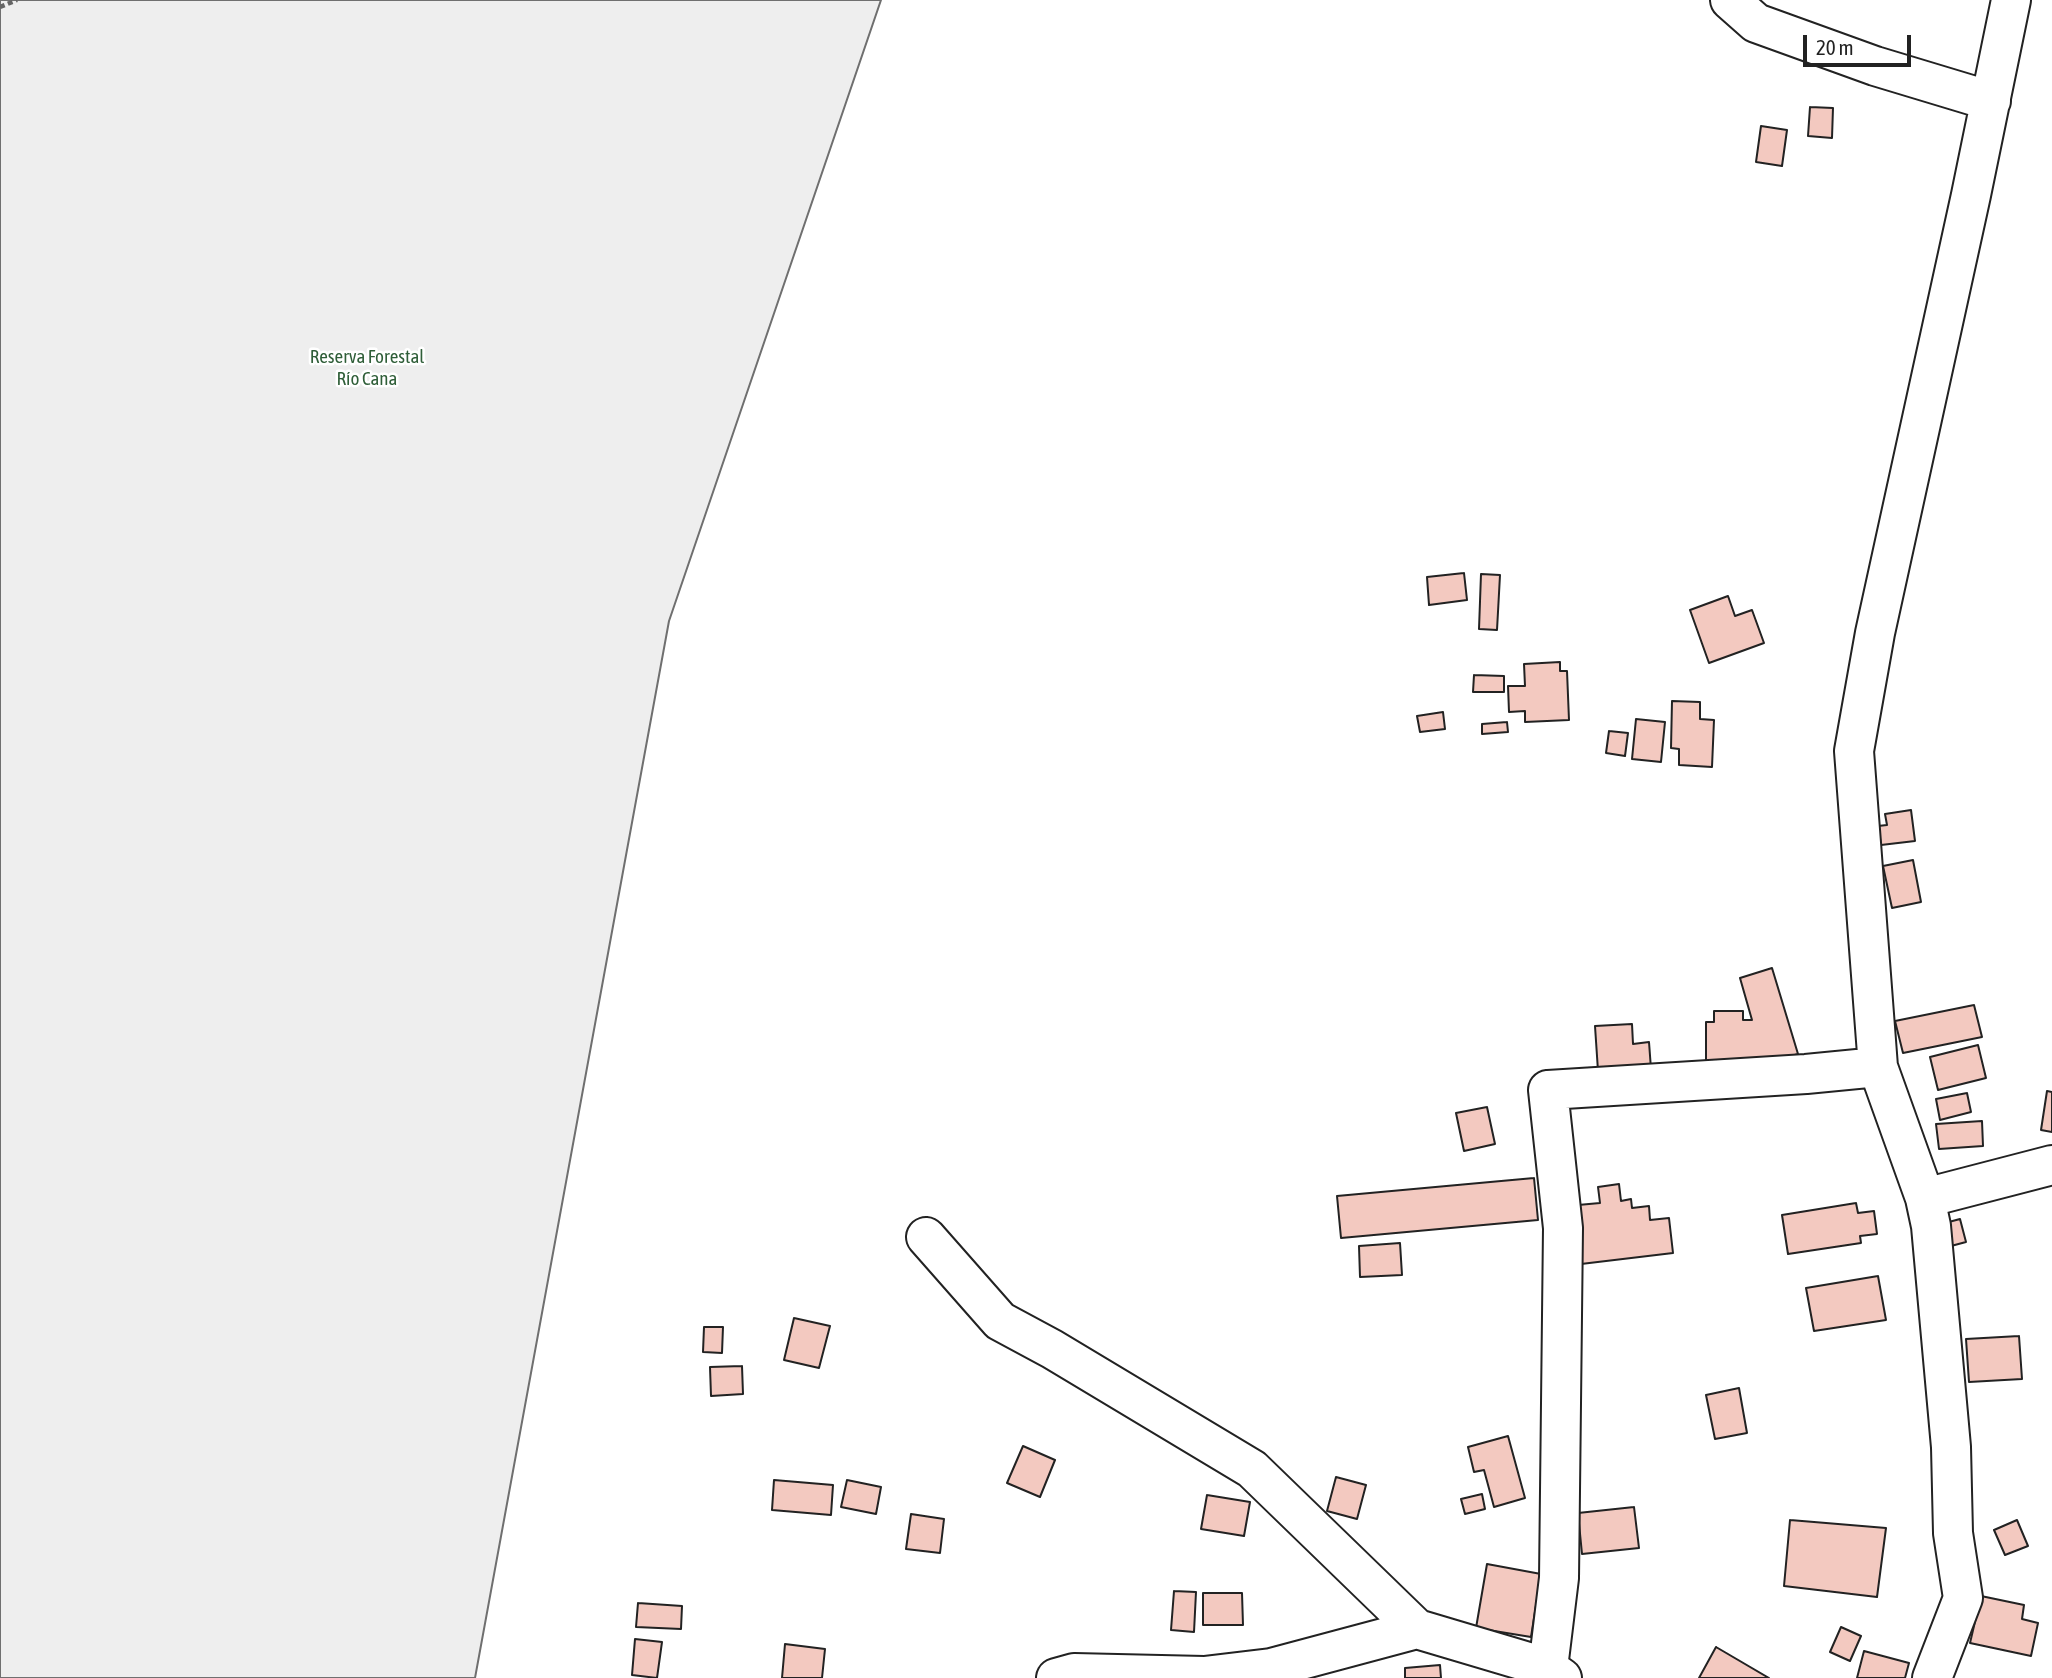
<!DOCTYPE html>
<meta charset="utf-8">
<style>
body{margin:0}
#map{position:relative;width:2052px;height:1678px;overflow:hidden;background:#fff;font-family:"Asap Condensed",sans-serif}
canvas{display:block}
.scale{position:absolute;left:1803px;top:35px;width:108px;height:32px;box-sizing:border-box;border:4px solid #222;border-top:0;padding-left:9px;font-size:21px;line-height:24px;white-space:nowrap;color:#222;-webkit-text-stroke:5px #fff;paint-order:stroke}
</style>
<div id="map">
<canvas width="2052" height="1678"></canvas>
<div class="scale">20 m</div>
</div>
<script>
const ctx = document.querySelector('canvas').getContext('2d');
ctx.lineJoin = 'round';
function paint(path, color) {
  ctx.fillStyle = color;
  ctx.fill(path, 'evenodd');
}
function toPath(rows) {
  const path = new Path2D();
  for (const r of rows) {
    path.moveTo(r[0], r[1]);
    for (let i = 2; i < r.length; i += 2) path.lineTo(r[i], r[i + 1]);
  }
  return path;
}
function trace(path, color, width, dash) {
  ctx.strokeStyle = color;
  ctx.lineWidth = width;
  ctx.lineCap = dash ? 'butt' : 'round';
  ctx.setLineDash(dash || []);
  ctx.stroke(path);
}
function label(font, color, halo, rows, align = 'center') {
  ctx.font = font + ' "Asap Condensed",sans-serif';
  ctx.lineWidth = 5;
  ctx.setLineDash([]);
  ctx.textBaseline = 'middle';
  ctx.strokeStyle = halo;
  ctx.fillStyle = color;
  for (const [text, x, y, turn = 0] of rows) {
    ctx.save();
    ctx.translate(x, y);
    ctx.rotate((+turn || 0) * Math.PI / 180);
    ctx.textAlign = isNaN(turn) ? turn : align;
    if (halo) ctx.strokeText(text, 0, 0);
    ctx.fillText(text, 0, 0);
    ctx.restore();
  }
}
const green = toPath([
 [0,0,881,0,669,621,475,1678,0,1678,0,0]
]);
const building = toPath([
 [1810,107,1833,108,1832,138,1808,136,1810,107],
 [1761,126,1787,130,1782,166,1756,162,1761,126],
 [1464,573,1467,600,1429,605,1427,577,1464,573],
 [1481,574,1500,575,1497,630,1479,629,1481,574],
 [1728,596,1735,616,1752,610,1764,643,1709,663,1690,610,1728,596],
 [1560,662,1560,671,1567,671,1569,720,1525,722,1525,711,1509,712,1508,686,1525,686,1524,664,1560,662],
 [1474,675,1504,676,1504,692,1473,692,1474,675],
 [1672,701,1700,702,1700,719,1714,720,1712,767,1679,765,1679,749,1671,748,1672,701],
 [1443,712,1445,729,1420,732,1417,716,1443,712],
 [1636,719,1665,722,1661,762,1632,759,1636,719],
 [1507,722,1508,732,1482,734,1482,724,1507,722],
 [1609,731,1628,733,1625,756,1606,753,1609,731],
 [1911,810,1915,841,1881,845,1878,826,1887,825,1885,814,1911,810],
 [1913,860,1921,902,1892,908,1883,866,1913,860],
 [1772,968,1798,1054,1768,1063,1706,1061,1706,1022,1714,1022,1714,1011,1743,1011,1743,1020,1752,1020,1740,978,1772,968],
 [1974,1005,1982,1037,1903,1053,1895,1021,1974,1005],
 [1632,1024,1633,1044,1649,1042,1651,1069,1598,1071,1595,1026,1632,1024],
 [1978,1045,1986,1078,1938,1090,1930,1057,1978,1045],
 [2047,1091,2052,1092,2052,1132,2041,1130,2047,1091],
 [1967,1093,1971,1112,1940,1120,1936,1099,1967,1093],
 [1487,1107,1495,1144,1464,1151,1456,1113,1487,1107],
 [1982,1121,1983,1146,1939,1149,1936,1124,1982,1121],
 [1534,1178,1538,1220,1341,1238,1337,1196,1534,1178],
 [1619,1184,1621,1201,1631,1199,1632,1208,1649,1206,1650,1220,1669,1218,1673,1253,1581,1264,1578,1205,1600,1203,1598,1187,1619,1184],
 [1856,1203,1858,1213,1874,1211,1877,1234,1860,1236,1861,1243,1788,1254,1782,1215,1856,1203],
 [1960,1219,1966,1242,1951,1246,1945,1223,1960,1219],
 [1400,1243,1402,1275,1360,1277,1359,1246,1400,1243],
 [1878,1276,1886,1320,1814,1331,1806,1288,1878,1276],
 [794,1318,830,1326,819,1368,784,1360,794,1318],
 [704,1327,723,1327,722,1353,703,1352,704,1327],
 [2019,1336,2022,1379,1969,1382,1966,1339,2019,1336],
 [742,1366,743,1394,711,1396,710,1367,742,1366],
 [1739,1388,1747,1433,1715,1439,1706,1395,1739,1388],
 [1508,1436,1525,1498,1494,1507,1484,1470,1474,1472,1468,1447,1508,1436],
 [1023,1446,1055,1460,1040,1497,1007,1483,1023,1446],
 [1336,1477,1366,1485,1357,1519,1327,1511,1336,1477],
 [774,1480,833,1485,831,1515,772,1510,774,1480],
 [847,1480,881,1487,876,1514,841,1507,847,1480],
 [1482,1494,1485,1509,1465,1514,1461,1499,1482,1494],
 [1207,1495,1250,1502,1244,1536,1201,1529,1207,1495],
 [1634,1507,1639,1548,1582,1554,1578,1513,1634,1507],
 [911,1514,944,1519,940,1553,906,1549,911,1514],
 [1790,1520,1886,1528,1877,1597,1784,1586,1790,1520],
 [2017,1520,2028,1546,2005,1555,1994,1530,2017,1520],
 [1487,1564,1541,1574,1531,1637,1476,1628,1487,1564],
 [1174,1591,1196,1592,1194,1632,1171,1630,1174,1591],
 [1203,1593,1242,1593,1243,1625,1203,1625,1203,1593],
 [1981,1596,2024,1605,2022,1619,2038,1623,2031,1656,1970,1643,1981,1596],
 [638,1603,682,1606,681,1629,636,1627,638,1603],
 [1841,1627,1861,1636,1850,1661,1830,1652,1841,1627],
 [635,1639,662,1642,657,1678,632,1675,635,1639],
 [785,1644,825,1649,822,1678,782,1678,785,1644],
 [1716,1647,1769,1678,1699,1678,1716,1647],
 [1864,1651,1909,1663,1905,1678,1857,1678,1864,1651],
 [1440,1665,1441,1678,1405,1678,1405,1668,1440,1665]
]);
const path = toPath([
 [0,7,17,0]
]);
const minor = toPath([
 [1730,0,1756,23,1875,66,1991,101],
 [1925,1198,2052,1165],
 [926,1237,1000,1321,1052,1349,1252,1469,1417,1629,1548,1668,1562,1678],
 [1548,1668,1559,1578,1563,1228,1548,1090,1806,1074,1878,1067],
 [1056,1678,1074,1673,1204,1676,1271,1668,1417,1629],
 [1932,1678,1963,1598,1953,1533,1951,1447,1931,1226,1925,1198,1878,1067,1854,751,1875,633,1971,195,2011,0]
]);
const parkNames = [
 ["Reserva Forestal",367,357],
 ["Río Cana",367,379]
];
paint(green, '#eee');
trace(green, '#6f6f6f', 2);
paint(building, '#f3c9c0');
trace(building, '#222', 2);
trace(minor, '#222', 42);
trace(path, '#646464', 4.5, [5, 3.5]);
trace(minor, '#fff', 38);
label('19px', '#2f5e38', '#fff', parkNames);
</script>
